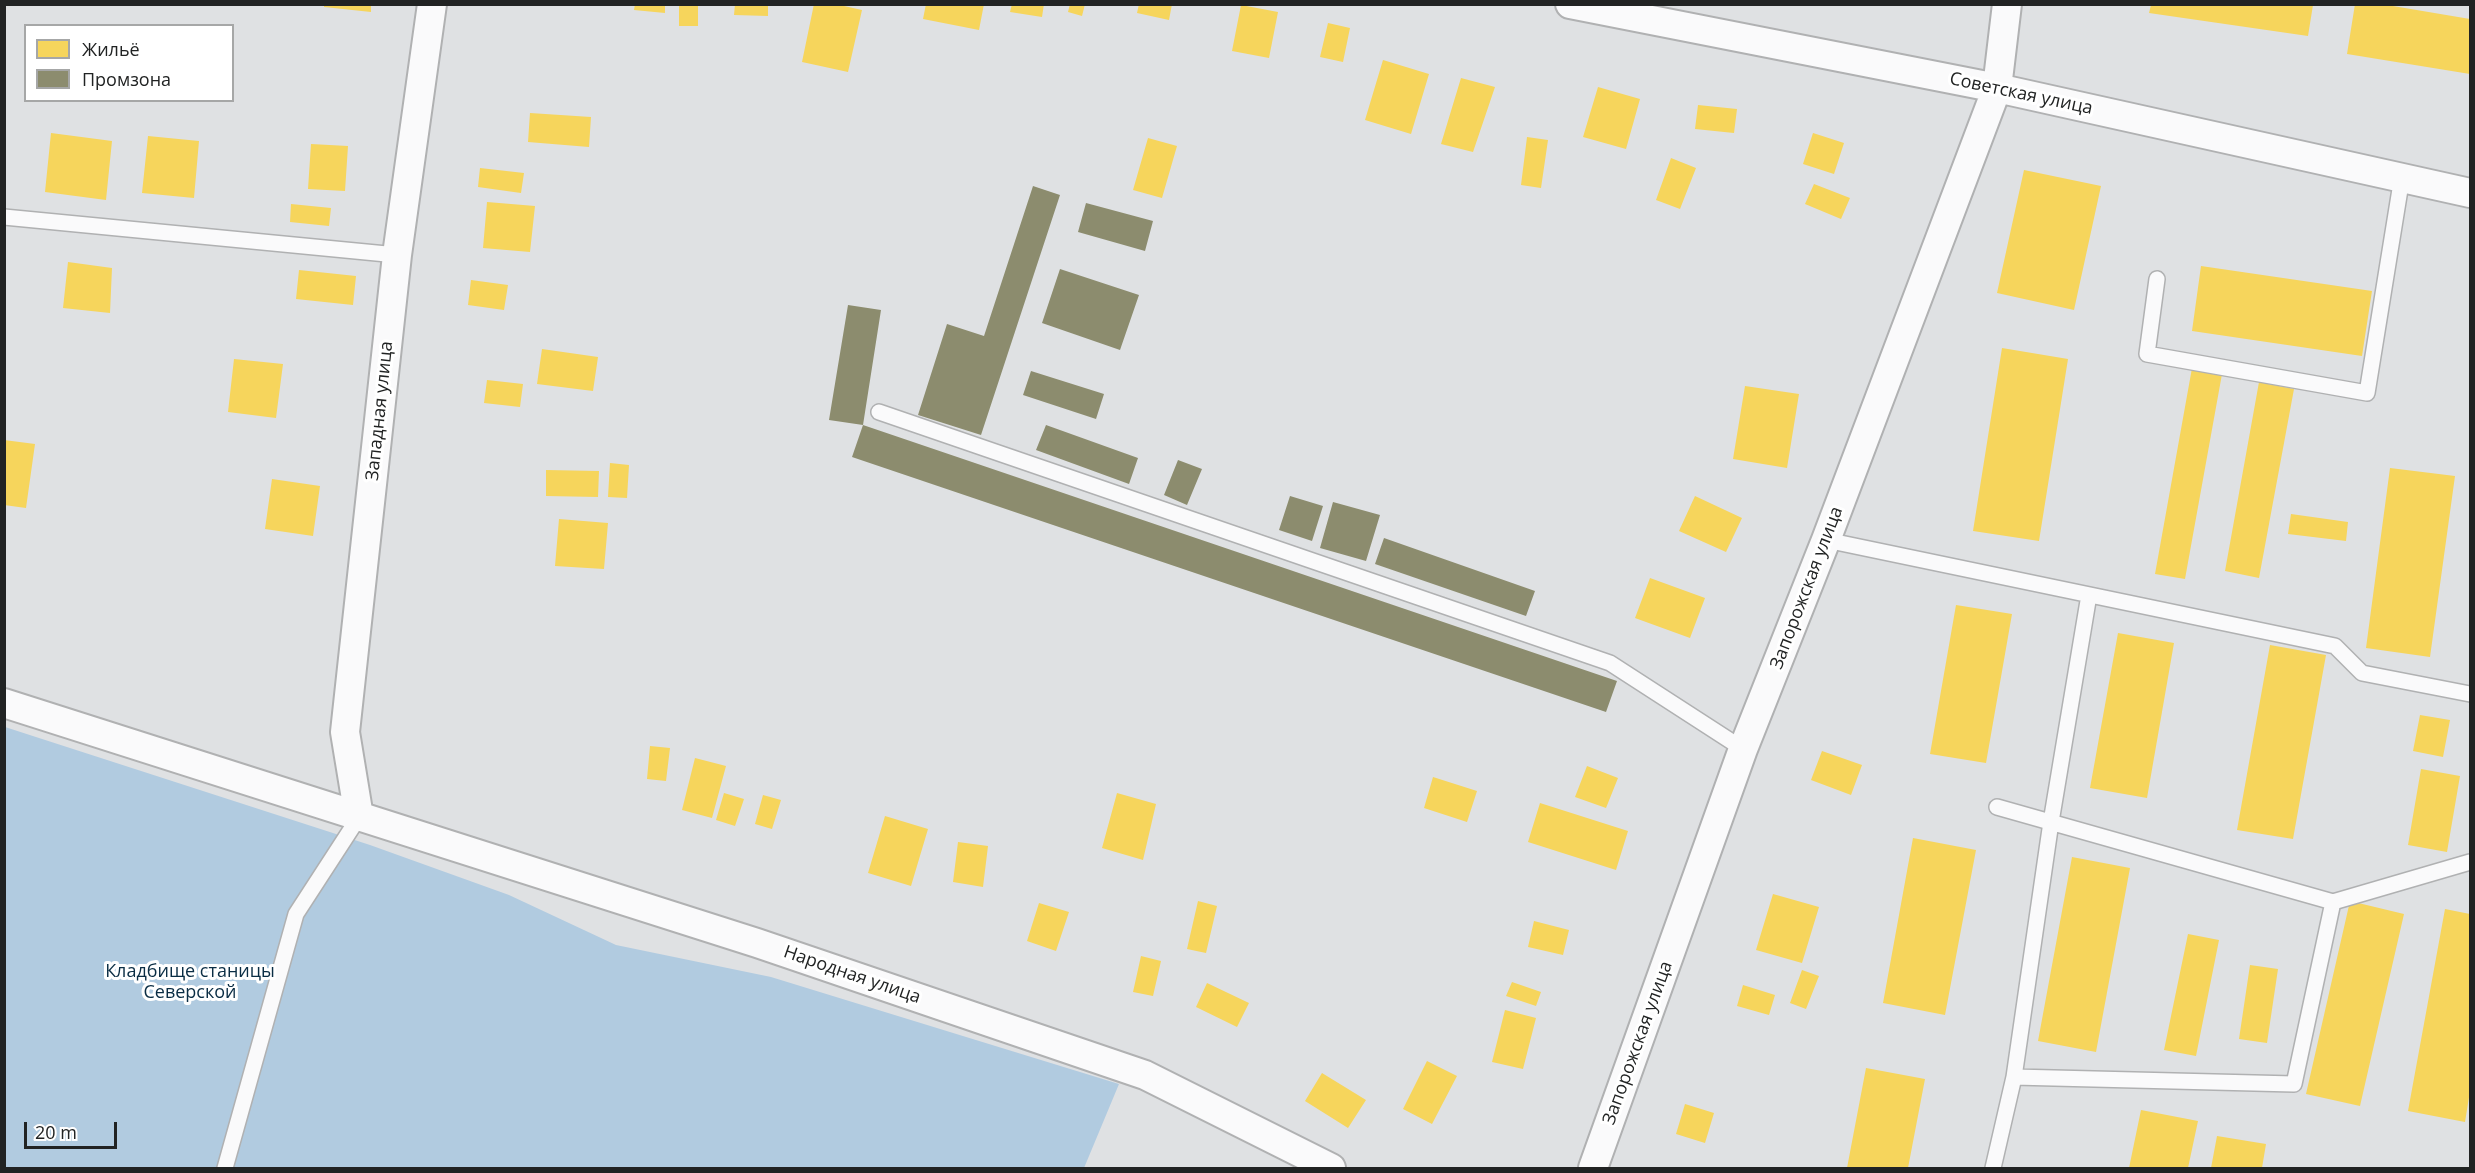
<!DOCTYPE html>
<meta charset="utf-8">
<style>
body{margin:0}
#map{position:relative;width:2475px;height:1173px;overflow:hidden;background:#dfe1e3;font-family:"Open Sans",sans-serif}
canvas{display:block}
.frame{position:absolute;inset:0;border:6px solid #212323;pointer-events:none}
.legend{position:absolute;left:24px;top:24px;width:210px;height:78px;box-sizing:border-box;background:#fff;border:2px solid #a6a7a7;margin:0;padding:8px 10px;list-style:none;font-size:18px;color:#212323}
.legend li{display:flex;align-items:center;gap:12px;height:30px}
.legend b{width:30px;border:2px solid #a6a7a7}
.scale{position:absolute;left:24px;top:1122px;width:93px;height:27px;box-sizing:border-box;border:3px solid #212323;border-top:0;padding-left:8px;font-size:18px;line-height:21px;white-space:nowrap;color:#212323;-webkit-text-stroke:4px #fff;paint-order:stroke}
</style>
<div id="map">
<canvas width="2475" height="1173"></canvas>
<div class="frame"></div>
<ul class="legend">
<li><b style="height:16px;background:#f6d55c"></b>Жильё</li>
<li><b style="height:16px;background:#8c8c6e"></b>Промзона</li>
</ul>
<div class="scale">20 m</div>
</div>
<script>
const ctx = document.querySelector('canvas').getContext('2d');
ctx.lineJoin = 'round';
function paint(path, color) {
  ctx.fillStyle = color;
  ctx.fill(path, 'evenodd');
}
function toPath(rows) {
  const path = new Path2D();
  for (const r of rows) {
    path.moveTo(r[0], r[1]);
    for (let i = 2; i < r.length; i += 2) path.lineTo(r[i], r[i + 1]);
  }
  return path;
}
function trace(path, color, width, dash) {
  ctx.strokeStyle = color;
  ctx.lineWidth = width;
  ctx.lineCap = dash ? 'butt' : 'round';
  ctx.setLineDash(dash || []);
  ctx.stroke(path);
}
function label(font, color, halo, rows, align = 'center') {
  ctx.font = font + ' "Open Sans",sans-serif';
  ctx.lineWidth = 6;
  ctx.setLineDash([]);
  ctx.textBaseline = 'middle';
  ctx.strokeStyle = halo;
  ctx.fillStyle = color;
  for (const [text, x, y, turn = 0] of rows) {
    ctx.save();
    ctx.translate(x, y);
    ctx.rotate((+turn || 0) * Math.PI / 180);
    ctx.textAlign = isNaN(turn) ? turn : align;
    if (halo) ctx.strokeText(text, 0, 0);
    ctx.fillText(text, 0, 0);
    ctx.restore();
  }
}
const green = toPath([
 [5,727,370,845,509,895,616,945,771,977,1119,1084,1084,1168,5,1168]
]);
const homes = toPath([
 [324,4,371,4,371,12,324,7],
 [635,4,665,4,665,13,634,10],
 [679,4,698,4,698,26,679,26],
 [735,4,768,4,768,16,734,15],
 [814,4,835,4,862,10,848,72,802,62],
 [926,4,984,4,979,30,923,19],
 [1012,4,1044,4,1042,17,1010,12],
 [1070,4,1085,4,1082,16,1068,12],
 [1139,4,1172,4,1169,20,1137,13],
 [2355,4,2381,4,2470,19,2470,74,2347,54],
 [1241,5,1278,12,1269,58,1232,51],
 [2151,5,2313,5,2308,36,2149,13],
 [1328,23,1350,28,1343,62,1320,57],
 [1383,60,1429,74,1411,134,1365,120],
 [1461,78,1495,87,1473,152,1441,144],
 [1598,87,1640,99,1626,149,1583,137],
 [1698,105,1737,109,1734,133,1695,129],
 [530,113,591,117,589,147,528,142],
 [51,133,112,141,106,200,45,192],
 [1813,133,1844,143,1834,174,1803,164],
 [148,136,199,141,194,198,142,193],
 [1527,137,1548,140,1541,188,1521,185],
 [1148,138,1177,146,1162,198,1133,190],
 [311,144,348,146,345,191,308,189],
 [1671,158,1696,168,1680,209,1656,200],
 [480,168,524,173,521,193,478,187],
 [2024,170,2101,186,2074,310,1997,293],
 [1814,184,1850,198,1841,219,1805,204],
 [487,202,535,206,530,252,483,248],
 [291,204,331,208,329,226,290,222],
 [68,262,112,268,110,313,63,308],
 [2201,266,2372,291,2362,356,2192,331],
 [299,270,356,276,353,305,296,299],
 [471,280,508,285,504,310,468,305],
 [2002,348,2068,359,2039,541,1973,531],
 [542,349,598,357,593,391,537,384],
 [234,359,283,364,276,418,228,412],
 [2192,368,2222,374,2185,579,2155,574],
 [487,380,523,384,520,407,484,403],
 [2259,382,2294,389,2259,578,2225,571],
 [1745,386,1799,394,1787,468,1733,459],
 [4,440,35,444,26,508,4,505],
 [610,463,629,465,627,498,608,497],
 [2390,468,2455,476,2430,657,2366,648],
 [546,470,599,471,598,497,546,496],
 [272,479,320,486,313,536,265,529],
 [1695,496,1742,518,1726,552,1679,531],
 [2291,514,2348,522,2346,541,2288,534],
 [559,519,608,523,604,569,555,566],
 [1650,578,1705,598,1690,638,1635,618],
 [1956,605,2012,614,1986,763,1930,754],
 [2118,633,2174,643,2147,798,2090,788],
 [2270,645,2326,655,2293,839,2237,830],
 [2420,715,2450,720,2443,757,2413,751],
 [650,746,670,748,666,781,647,779],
 [1822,751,1862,765,1851,795,1811,780],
 [695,758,726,766,712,818,682,810],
 [1587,766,1618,778,1606,808,1575,797],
 [2421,769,2460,776,2447,852,2408,845],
 [1433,777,1477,791,1467,822,1424,808],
 [724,793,744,799,735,826,716,820],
 [1117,793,1156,804,1143,860,1102,848],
 [763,795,781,800,772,829,755,824],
 [1540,803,1628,831,1616,870,1528,842],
 [885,816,928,829,911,886,868,873],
 [1913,838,1976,850,1945,1015,1883,1003],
 [958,842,988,846,983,887,953,882],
 [2072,857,2130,868,2096,1052,2038,1041],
 [1773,894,1819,907,1802,963,1756,950],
 [1198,901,1217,906,1206,953,1187,949],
 [2350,901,2404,914,2360,1106,2306,1094],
 [1039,903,1069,912,1056,951,1027,941],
 [2445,909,2470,914,2470,1091,2465,1122,2408,1111],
 [1534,921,1569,930,1563,955,1528,947],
 [2188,934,2219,940,2196,1056,2164,1050],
 [1141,956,1161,961,1153,996,1133,992],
 [2250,965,2278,969,2267,1043,2239,1039],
 [1802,970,1819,976,1806,1009,1790,1003],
 [1512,982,1541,992,1536,1006,1506,996],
 [1207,983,1249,1003,1237,1027,1196,1007],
 [1743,985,1775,995,1769,1015,1737,1006],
 [1505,1010,1536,1018,1523,1069,1492,1062],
 [1427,1061,1457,1076,1432,1124,1403,1109],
 [1866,1068,1925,1079,1908,1168,1847,1168],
 [1322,1073,1366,1100,1348,1128,1305,1101],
 [1685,1104,1714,1113,1705,1143,1676,1134],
 [2141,1110,2198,1121,2188,1168,2129,1168],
 [2217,1136,2266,1144,2262,1168,2211,1168]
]);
const industry = toPath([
 [1033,186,1060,195,981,435,918,415,947,324,984,336],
 [1086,203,1153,221,1145,251,1078,232],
 [1060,269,1139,295,1120,350,1042,323],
 [848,305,881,310,863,425,1617,681,1606,712,852,457,863,425,829,420],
 [1031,371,1104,394,1096,419,1023,395],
 [1046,425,1138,458,1129,484,1036,450],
 [1178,460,1202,469,1187,505,1164,495],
 [1290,496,1323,506,1312,541,1279,530],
 [1333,502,1380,515,1366,561,1320,548],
 [1384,538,1535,591,1526,616,1375,564]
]);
const lane = toPath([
 [4,217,397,255],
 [2157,279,2147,354,2367,393,2402,177],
 [879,412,1610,663,1743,749],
 [1826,540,2335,646,2362,673,2470,694],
 [1997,807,2333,902,2470,862],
 [2014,1077,2051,822,2089,595],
 [225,1168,296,914,359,817],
 [1993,1168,2014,1077,2294,1084,2333,902]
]);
const street = toPath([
 [1570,4,1997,88,2470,193],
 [4,703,757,943,1145,1075,1331,1168],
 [359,817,345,732,397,255,432,4],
 [1593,1168,1743,749,1826,540,1997,88,2007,4]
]);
const streetNames = [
 ["Советская улица",2021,94,12],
 ["Западная улица",380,411,-84],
 ["Запорожская улица",1807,588,-69],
 ["Народная улица",852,975,19],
 ["Запорожская улица",1638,1043,-70]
];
const parkNames = [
 ["Кладбище станицы",190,972],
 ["Северской",190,993]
];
paint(green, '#b1cbe0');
paint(homes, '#f6d55c');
paint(industry, '#8c8c6e');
trace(lane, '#b0b1b2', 18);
trace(street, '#b0b1b2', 32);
trace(lane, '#fafafb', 15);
trace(street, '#fafafb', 28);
label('18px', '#212323', '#fff', streetNames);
label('18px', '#0a2d44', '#fff', parkNames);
</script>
